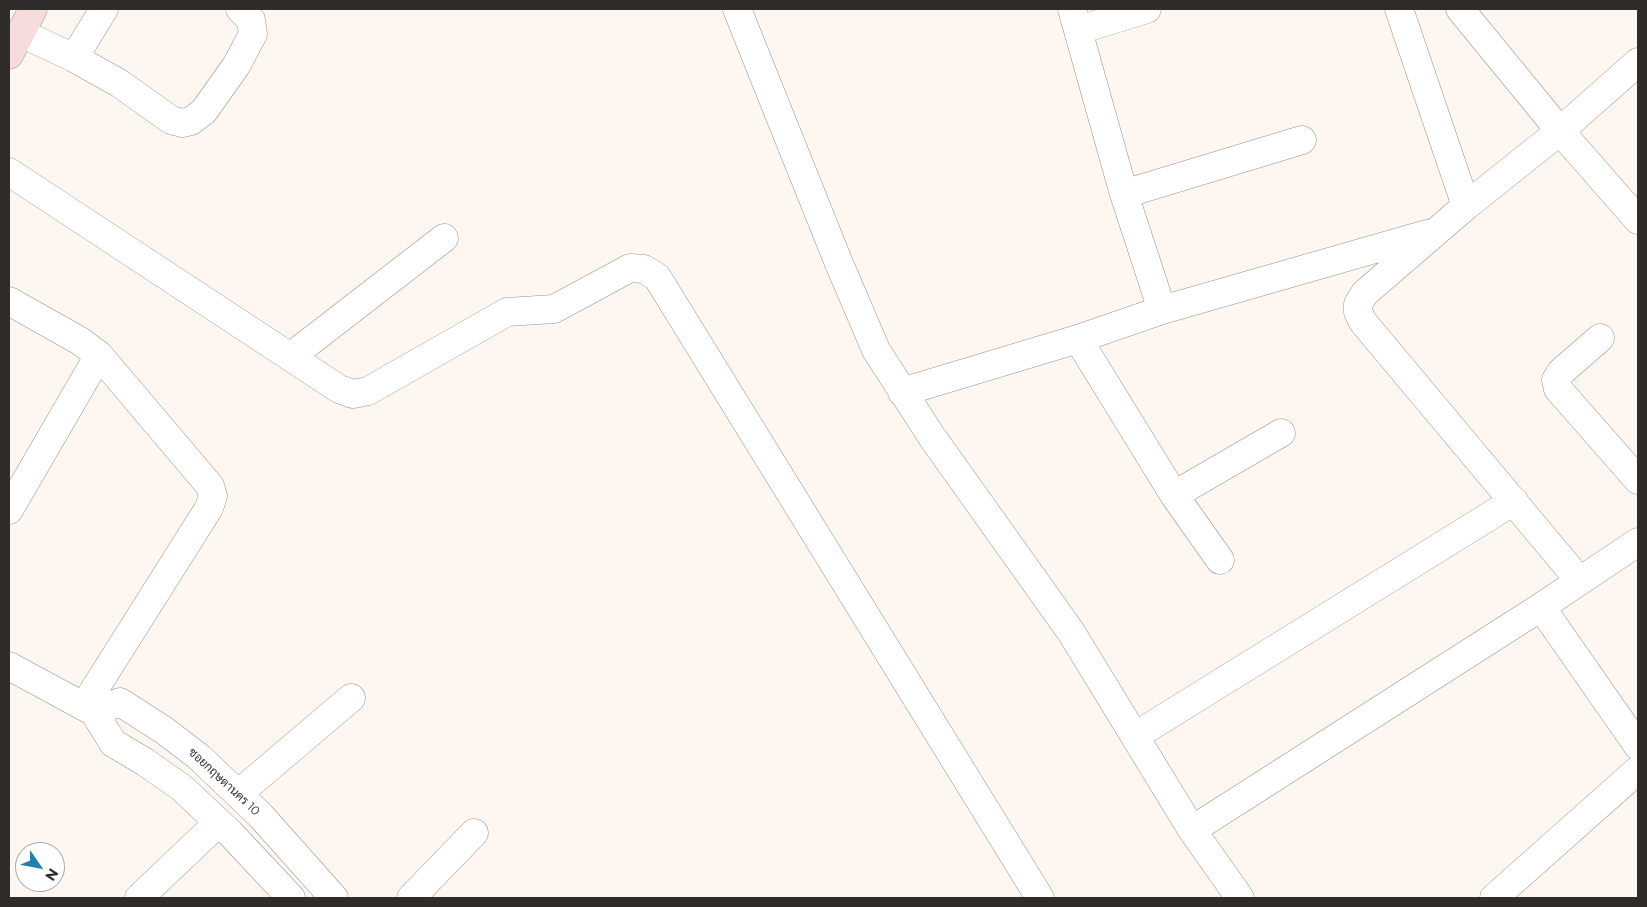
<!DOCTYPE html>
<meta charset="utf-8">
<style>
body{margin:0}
#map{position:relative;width:1647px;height:907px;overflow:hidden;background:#fef6f1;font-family:Montserrat,sans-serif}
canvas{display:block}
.frame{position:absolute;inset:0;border:10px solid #302c2a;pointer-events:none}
.north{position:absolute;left:15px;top:842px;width:50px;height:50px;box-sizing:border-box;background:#fff;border:1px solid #acabaa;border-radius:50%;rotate:123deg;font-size:14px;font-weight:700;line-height:20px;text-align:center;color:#302c2a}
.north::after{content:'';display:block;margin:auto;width:18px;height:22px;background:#2180ad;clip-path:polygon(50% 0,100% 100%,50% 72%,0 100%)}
</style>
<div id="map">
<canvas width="1647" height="907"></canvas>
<div class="frame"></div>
<div class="north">N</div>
</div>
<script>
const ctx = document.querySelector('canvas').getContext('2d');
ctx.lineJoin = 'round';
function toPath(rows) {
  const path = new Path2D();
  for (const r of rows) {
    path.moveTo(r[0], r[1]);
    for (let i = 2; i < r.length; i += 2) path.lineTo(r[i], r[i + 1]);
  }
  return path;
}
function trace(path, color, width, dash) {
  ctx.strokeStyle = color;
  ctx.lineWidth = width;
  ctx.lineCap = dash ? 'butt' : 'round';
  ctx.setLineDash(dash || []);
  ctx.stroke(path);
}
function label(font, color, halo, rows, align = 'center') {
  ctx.font = font + ' Montserrat,Sarabun,sans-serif';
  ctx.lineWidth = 4;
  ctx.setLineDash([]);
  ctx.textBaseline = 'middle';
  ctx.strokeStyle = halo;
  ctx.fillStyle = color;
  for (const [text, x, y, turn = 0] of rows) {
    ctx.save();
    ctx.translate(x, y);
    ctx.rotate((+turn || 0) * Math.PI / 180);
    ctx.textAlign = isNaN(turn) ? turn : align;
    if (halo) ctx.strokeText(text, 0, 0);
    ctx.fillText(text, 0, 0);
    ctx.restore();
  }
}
const minor = toPath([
 [737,9,838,261,876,350,932,437,1071,632,1192,830,1240,898],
 [1072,9,1124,194,1162,310],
 [1399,9,1466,206],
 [1460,9,1560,131,1638,220],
 [1079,30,1147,9],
 [21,33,74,58,119,83,171,120,182,123,191,121,204,111,236,66,253,34,251,20,240,9],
 [74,58,104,9],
 [9,172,339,389,353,394,368,391,507,312,554,309,630,268,644,269,657,277,1040,898],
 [1124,194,1302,140],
 [9,301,80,341,99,355,210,486,213,496,209,508,84,706],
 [1600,338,1561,372,1556,380,1558,389,1638,480],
 [1078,339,1174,495,1220,560],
 [290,357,444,238],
 [902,392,1078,339,1162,310,1427,234],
 [1174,495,1281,433],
 [9,510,99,355],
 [1579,580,1363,322,1358,312,1358,304,1365,293,1466,206,1560,131,1638,62],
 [1541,607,1638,746],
 [9,666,94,712,113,743,145,762,182,788,230,833,291,898],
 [94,712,120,702,165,731,199,757,261,816,334,898],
 [1135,736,1514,501],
 [238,794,351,698],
 [1192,830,1541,607,1638,542],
 [139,898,218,823],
 [411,898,474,833],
 [1494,898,1638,770]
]);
const major = toPath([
 [9,55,33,9]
]);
const streetNames = [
 ["ซอยกฤษดานคร 10",224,782,43]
];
trace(minor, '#9a918b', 29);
trace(major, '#ae8f8f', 29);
trace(minor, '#fff', 28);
trace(major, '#f7dcdc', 28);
label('12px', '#302c2a', '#fff', streetNames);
</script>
